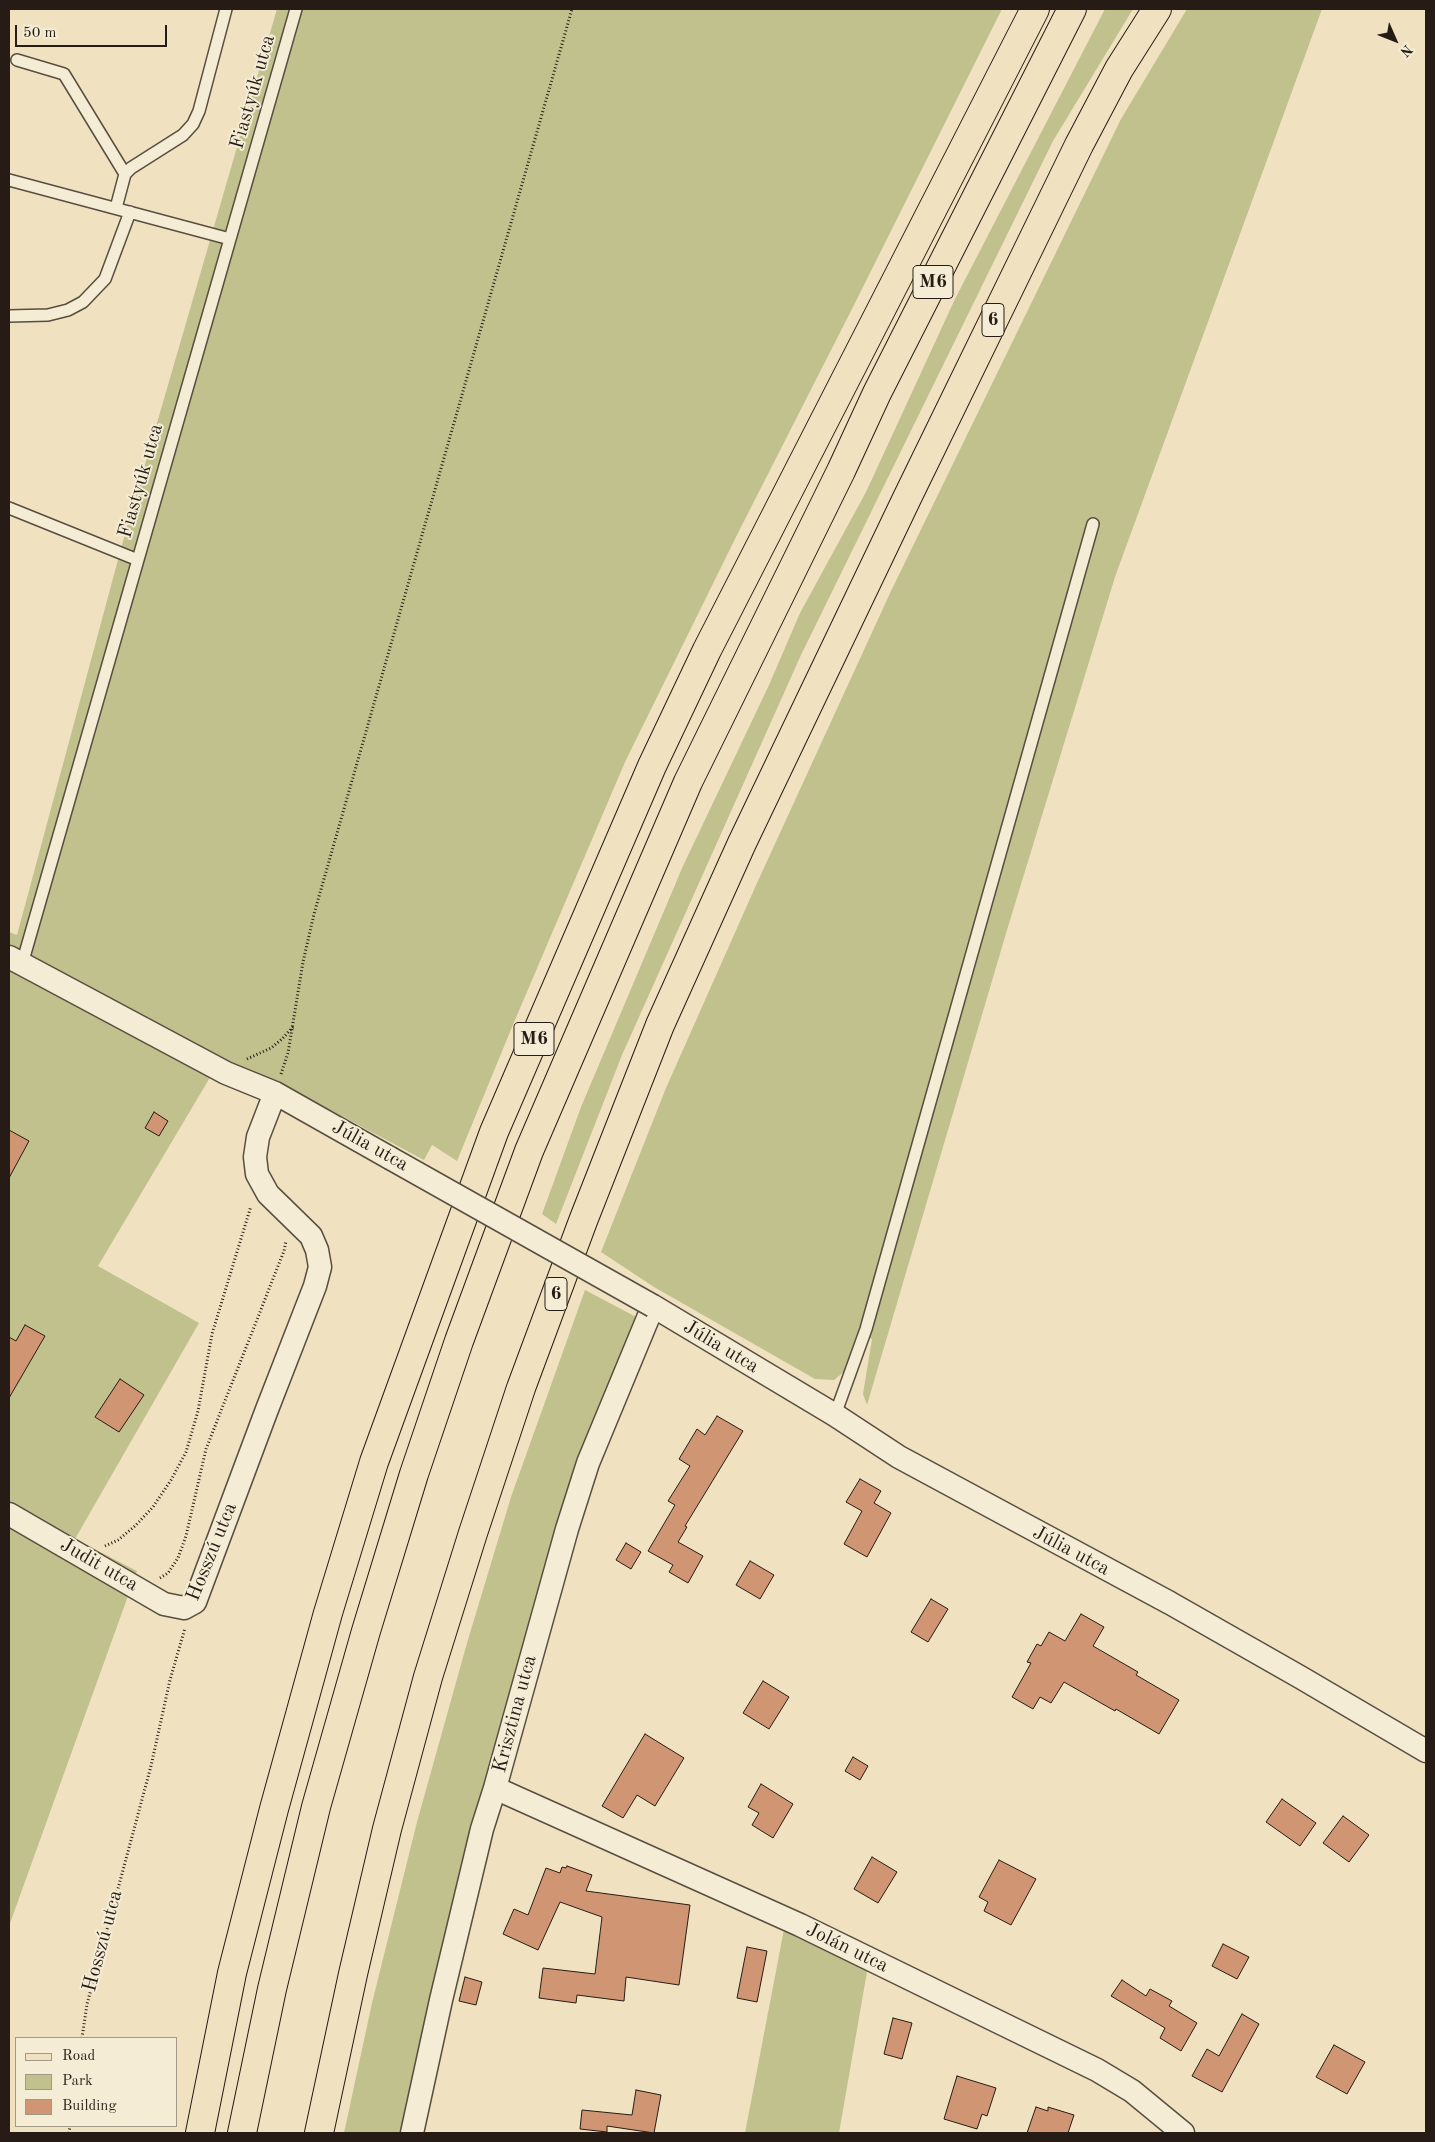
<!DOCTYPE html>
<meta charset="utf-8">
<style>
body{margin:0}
#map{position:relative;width:1435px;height:2142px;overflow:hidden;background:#f0e2c0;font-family:"Old Standard TT",serif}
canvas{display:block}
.frame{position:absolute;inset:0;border:10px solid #261c15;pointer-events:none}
.legend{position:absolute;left:15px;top:2037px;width:162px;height:90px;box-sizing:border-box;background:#f5ecd6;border:1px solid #a29989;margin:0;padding:6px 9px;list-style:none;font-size:15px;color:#261c15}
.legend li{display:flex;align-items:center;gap:10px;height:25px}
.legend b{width:25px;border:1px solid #a29989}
.north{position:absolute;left:1370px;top:15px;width:50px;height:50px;-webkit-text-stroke:4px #f5ecd6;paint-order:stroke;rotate:134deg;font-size:14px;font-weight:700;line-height:20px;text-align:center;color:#261c15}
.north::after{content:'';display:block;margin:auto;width:18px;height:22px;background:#261c15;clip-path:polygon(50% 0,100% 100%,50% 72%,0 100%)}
.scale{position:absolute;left:15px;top:25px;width:152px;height:22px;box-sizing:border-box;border:2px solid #261c15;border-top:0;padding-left:6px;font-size:15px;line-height:18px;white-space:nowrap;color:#261c15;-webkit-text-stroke:4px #f5ecd6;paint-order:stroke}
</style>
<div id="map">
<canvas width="1435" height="2142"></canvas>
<div class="frame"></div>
<ul class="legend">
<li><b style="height:6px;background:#f0e2c0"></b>Road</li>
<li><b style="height:14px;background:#c0c18d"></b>Park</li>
<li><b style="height:14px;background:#d09572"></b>Building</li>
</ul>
<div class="north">N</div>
<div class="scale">50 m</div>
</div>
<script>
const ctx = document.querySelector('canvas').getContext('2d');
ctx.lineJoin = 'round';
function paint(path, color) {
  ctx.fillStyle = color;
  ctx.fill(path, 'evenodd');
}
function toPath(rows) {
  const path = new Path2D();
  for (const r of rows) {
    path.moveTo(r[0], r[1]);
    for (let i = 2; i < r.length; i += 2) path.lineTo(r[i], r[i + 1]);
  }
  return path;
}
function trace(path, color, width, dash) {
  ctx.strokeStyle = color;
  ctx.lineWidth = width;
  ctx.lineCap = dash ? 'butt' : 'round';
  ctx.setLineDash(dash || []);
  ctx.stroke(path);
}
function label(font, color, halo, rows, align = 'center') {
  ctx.font = font + ' "Old Standard TT",serif';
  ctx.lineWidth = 4;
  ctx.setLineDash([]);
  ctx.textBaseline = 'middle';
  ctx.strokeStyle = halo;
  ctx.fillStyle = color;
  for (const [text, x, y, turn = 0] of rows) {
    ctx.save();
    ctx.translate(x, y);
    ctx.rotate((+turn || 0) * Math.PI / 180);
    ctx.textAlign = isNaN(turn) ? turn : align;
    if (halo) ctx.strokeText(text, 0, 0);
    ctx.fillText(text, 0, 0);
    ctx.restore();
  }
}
const green = toPath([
 [277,9,1002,9,854,305,738,533,625,762,512,1027,457,1161,432,1145,424,1160,304,1096,218,1064,98,1266,199,1323,75,1539,137,1571,9,1926,9,932,17,935,126,530],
 [1105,9,1133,9,1053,141,801,655,622,1055,556,1224,542,1214,581,1107,683,866,769,685,800,613,866,492,955,299],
 [1187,9,1322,9,1115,577,1007,930,867,1405,863,1394,872,1339,859,1336,845,1371,834,1380,815,1379,654,1287,601,1252,666,1088,757,883,891,591,1121,119],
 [585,1290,640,1319,588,1463,412,2133,344,2133,372,2003,417,1822,467,1643,511,1497],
 [785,1924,868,1966,839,2133,745,2133]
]);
const building = toPath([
 [154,1112,168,1121,159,1136,145,1128,154,1112],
 [9,1130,29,1141,9,1178,9,1130],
 [25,1325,45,1336,9,1398,9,1337,16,1341,25,1325],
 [120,1379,144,1395,119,1432,95,1417,120,1379],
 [717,1416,743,1431,685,1526,687,1527,678,1542,703,1556,688,1583,669,1572,673,1565,648,1551,675,1505,668,1501,690,1466,679,1459,697,1429,705,1435,717,1416],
 [860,1479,881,1491,874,1503,891,1513,867,1557,844,1544,862,1511,846,1502,860,1479],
 [626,1543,641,1552,631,1569,616,1560,626,1543],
 [750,1561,774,1575,760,1599,736,1585,750,1561],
 [931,1599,948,1609,928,1642,911,1632,931,1599],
 [1081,1614,1104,1627,1093,1646,1138,1672,1136,1675,1179,1700,1159,1734,1116,1709,1115,1711,1064,1682,1051,1703,1040,1697,1033,1709,1012,1697,1031,1663,1027,1662,1037,1644,1041,1646,1049,1632,1065,1641,1081,1614],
 [763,1681,789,1697,769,1729,743,1713,763,1681],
 [645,1734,684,1758,655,1806,637,1795,623,1818,602,1806,645,1734],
 [853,1757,868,1766,860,1780,845,1771,853,1757],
 [761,1784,793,1804,773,1838,752,1825,759,1813,748,1807,761,1784],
 [1282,1799,1316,1823,1300,1846,1266,1822,1282,1799],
 [1343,1816,1369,1835,1349,1862,1323,1843,1343,1816],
 [872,1857,897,1872,878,1903,854,1889,872,1857],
 [999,1860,1036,1879,1011,1925,984,1911,988,1902,979,1897,999,1860],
 [567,1866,592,1875,586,1891,690,1905,679,1985,626,1977,624,2001,577,1995,576,2003,539,1998,543,1968,595,1974,602,1917,560,1902,538,1950,503,1934,514,1909,528,1915,546,1868,560,1873,562,1867,566,1868,567,1866],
 [1223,1944,1249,1957,1237,1979,1212,1966,1223,1944],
 [747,1947,767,1951,757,2002,737,1998,747,1947],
 [465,1977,482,1982,476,2005,459,2001,465,1977],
 [1122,1980,1146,1996,1150,1989,1172,2001,1169,2006,1197,2023,1181,2051,1160,2038,1165,2028,1111,1996,1122,1980],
 [1242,2014,1259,2024,1222,2092,1192,2076,1207,2049,1219,2056,1242,2014],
 [893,2018,912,2023,902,2059,884,2054,893,2018],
 [1334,2045,1365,2062,1347,2094,1316,2077,1334,2045],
 [957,2076,996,2088,987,2116,982,2114,977,2129,944,2119,957,2076],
 [636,2090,661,2095,654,2133,607,2126,607,2132,580,2129,582,2110,632,2115,636,2090],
 [1036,2107,1048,2111,1048,2107,1074,2115,1068,2133,1027,2133,1036,2107]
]);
const path = toPath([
 [247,1059,271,1048,282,1039,293,1027],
 [281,1074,288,1053,303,962,314,914,572,9],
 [105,1546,118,1540,135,1526,153,1507,171,1480,186,1452,198,1411,212,1334,251,1206],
 [160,1578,168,1573,178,1558,186,1536,206,1449,284,1251,286,1241],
 [82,2038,87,2004,151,1766,170,1680,185,1628],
 [69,2133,70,2126]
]);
const service = toPath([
 [17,60,64,74,125,174],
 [9,180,230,239],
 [116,208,125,174,131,168,183,135,193,124,199,111,226,9],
 [9,316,48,315,68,310,83,302,105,279,130,212],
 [9,508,138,560],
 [22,964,296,9],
 [835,1415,866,1329,1093,524]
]);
const minor = toPath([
 [9,957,226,1073,275,1093,390,1158],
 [9,1514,164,1604,184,1608,195,1602,266,1412,315,1286,320,1267,317,1250,311,1236,268,1194,257,1174,255,1157,258,1137,275,1093],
 [495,1788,800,1925,1097,2070,1132,2091,1183,2133],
 [412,2133,441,2000,482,1829,495,1788,567,1529,588,1463,653,1306,835,1415,899,1457,1170,1603,1300,1677,1426,1751]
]);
const primary = toPath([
 [319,2133,353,1974,387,1829,428,1677,473,1533,521,1388,583,1221,660,1025,742,843,908,496,1079,145,1119,69,1157,9]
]);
const motorway = toPath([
 [200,2133,232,1973,274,1809,328,1613,374,1462,494,1132,652,766,707,650,1035,9],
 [242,2133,272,1989,316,1807,366,1631,414,1474,459,1341,529,1151,688,782,841,471,877,393,1072,9]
]);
const minorBridge = toPath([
 [390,1158,653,1306]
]);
const shields = [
 [933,282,40],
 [993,320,22],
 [534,1039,40],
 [556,1294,22]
];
const shieldNames = [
 ["M6",933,282],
 ["6",993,320],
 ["M6",534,1039],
 ["6",556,1294]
];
const streetNames = [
 ["Fiastyúk utca",253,92,-74],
 ["Fiastyúk utca",141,481,-74],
 ["Júlia utca",370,1146,29],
 ["Júlia utca",721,1347,31],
 ["Júlia utca",1071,1551,28],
 ["Hosszú utca",212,1552,-68],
 ["Judit utca",99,1565,30],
 ["Krisztina utca",515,1714,-75],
 ["Hosszú utca",103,1941,-75],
 ["Jolán utca",847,1948,26]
];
paint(green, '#c0c18d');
paint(building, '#d09572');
trace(building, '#261c15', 1);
trace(service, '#584e40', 14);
trace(minor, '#584e40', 25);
trace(primary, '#261c15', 30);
trace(motorway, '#261c15', 30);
trace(path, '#261c15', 3, [1, 2.5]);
trace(service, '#f5ecd6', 11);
trace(minor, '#f5ecd6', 22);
trace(primary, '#f0e2c0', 28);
trace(motorway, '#f0e2c0', 28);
trace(minorBridge, '#584e40', 25, []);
trace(minorBridge, '#f5ecd6', 22);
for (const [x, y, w] of shields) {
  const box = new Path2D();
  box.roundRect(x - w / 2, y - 16.5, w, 33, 4);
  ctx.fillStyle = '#f5ecd6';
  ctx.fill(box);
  trace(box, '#261c15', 1);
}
label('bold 19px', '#261c15', null, shieldNames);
label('20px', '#261c15', '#f5ecd6', streetNames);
</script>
